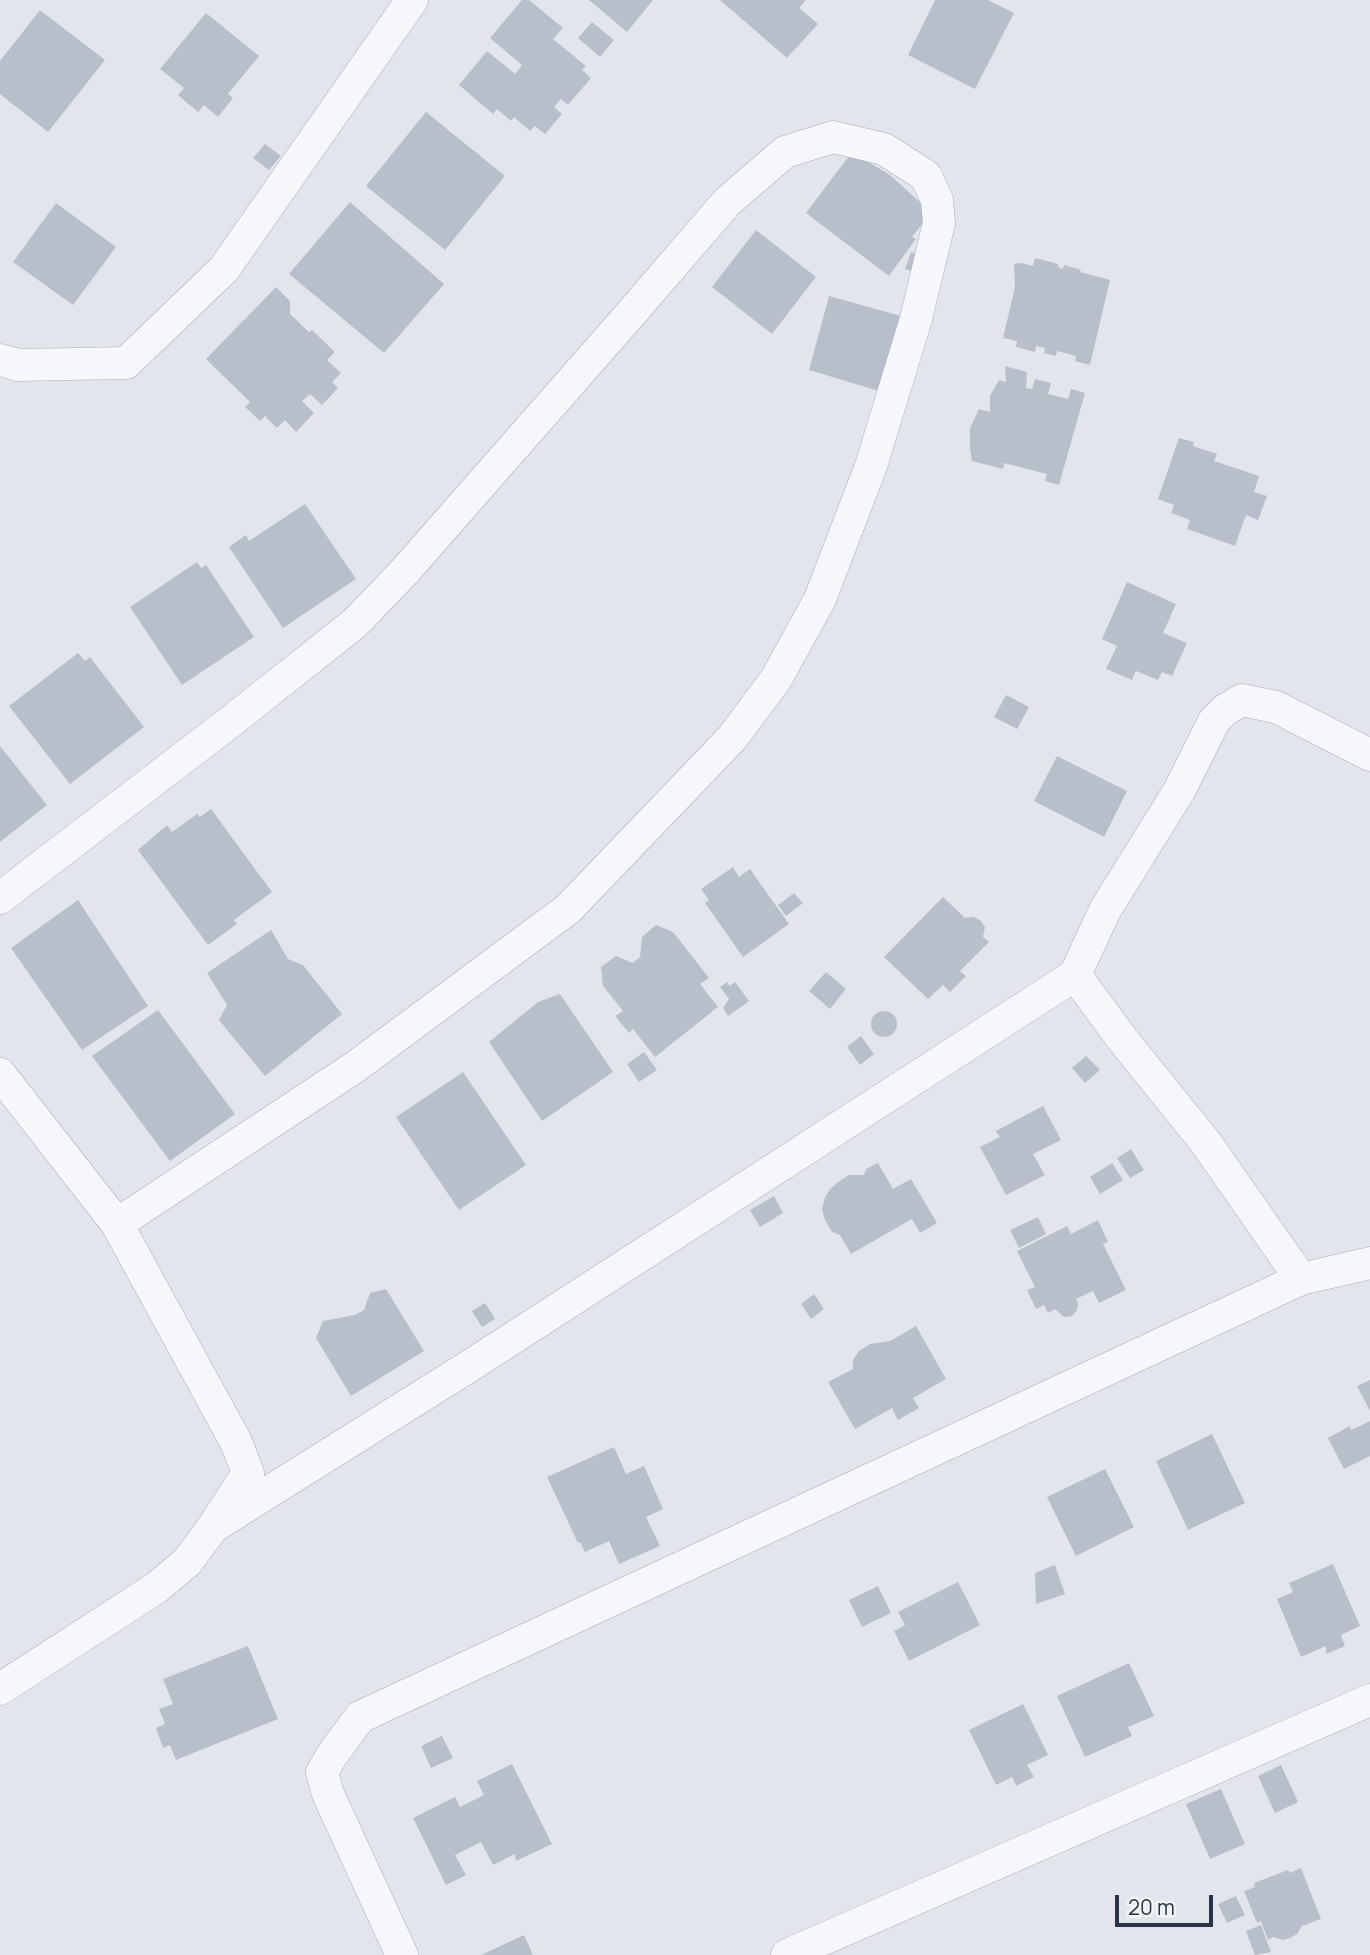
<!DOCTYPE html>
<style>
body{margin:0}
#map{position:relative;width:1370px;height:1955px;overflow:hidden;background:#e2e6ec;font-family:Manrope,sans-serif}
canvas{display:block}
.scale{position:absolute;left:1115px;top:1895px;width:98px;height:32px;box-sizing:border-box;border:4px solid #293446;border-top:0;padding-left:9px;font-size:21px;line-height:24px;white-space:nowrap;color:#293446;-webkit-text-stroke:5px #f3f5f9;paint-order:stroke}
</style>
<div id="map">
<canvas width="1370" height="1955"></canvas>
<div class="scale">20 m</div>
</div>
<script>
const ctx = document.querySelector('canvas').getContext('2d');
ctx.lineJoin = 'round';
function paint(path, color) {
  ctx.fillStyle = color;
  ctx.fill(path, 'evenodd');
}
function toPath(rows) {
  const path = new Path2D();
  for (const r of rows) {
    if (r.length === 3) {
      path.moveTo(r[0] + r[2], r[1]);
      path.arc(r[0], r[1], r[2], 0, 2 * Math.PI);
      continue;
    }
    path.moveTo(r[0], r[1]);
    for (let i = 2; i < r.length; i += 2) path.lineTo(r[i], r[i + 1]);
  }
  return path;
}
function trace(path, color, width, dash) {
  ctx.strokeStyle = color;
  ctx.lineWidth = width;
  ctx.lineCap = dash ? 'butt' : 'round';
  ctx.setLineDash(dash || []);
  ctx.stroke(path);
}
const building = toPath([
 [522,0,529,0,563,28,553,39,586,66,582,70,591,78,568,105,561,99,554,107,562,114,545,134,535,126,530,131,514,117,511,121,497,109,493,114,459,85,487,51,515,74,522,65,490,38],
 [589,0,653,0,627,32],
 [720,0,806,0,799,8,818,24,787,58],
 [935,0,988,0,1014,13,975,89,908,55],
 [40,10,105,60,48,132,0,94,0,61],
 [206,13,259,56,228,94,233,98,218,117,204,105,198,112,178,95,184,88,160,69],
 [592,22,614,40,600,57,578,38],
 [426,112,505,176,445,250,366,186],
 [265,144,281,156,269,170,253,158],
 [852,152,890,175,923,205,922,214,927,218,912,237,916,239,889,276,806,213],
 [350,202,444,284,384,353,289,274],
 [56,203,116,247,73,305,13,262],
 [756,230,816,277,772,334,712,287],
 [911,252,925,257,919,274,905,269],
 [1035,258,1058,264,1058,267,1063,269,1064,265,1081,270,1080,272,1110,280,1090,365,1075,361,1076,356,1057,351,1056,356,1044,353,1045,348,1036,346,1035,352,1016,347,1017,341,1003,338,1015,287,1014,264,1021,263,1033,266],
 [276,287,290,301,290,314,309,332,312,330,335,352,327,360,341,373,332,382,338,388,322,405,310,394,302,401,314,413,296,432,285,420,277,428,265,416,260,421,245,407,250,402,206,359],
 [829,296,901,316,879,391,809,370],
 [1005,366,1027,372,1026,388,1032,389,1035,379,1051,383,1048,394,1068,399,1071,389,1085,393,1059,485,1045,481,1047,474,1004,463,1003,469,972,461,970,449,970,428,979,409,990,412,990,396,999,380,1006,382],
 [1179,438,1194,442,1193,446,1217,454,1214,461,1259,476,1254,492,1267,496,1258,520,1246,515,1235,546,1187,529,1190,520,1171,513,1174,505,1158,499],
 [305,504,356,579,283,628,229,547,246,535,249,541],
 [197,562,201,568,206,565,254,637,182,685,130,607],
 [1127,582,1176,604,1163,633,1187,643,1172,676,1162,672,1158,680,1136,671,1132,680,1106,669,1117,646,1102,639],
 [78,653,85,661,90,657,144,727,70,784,9,706],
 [1006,695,1029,707,1017,729,994,717],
 [0,746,47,805,0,842],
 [1057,756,1127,791,1104,837,1034,801],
 [211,809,272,892,234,920,237,924,208,945,138,850,167,825,172,832,197,814,200,817],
 [733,867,739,877,750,869,789,924,743,957,705,903,709,900,701,889],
 [794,893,803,903,786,916,778,905],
 [943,897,965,918,974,917,981,921,985,927,983,937,989,942,960,971,966,976,950,992,943,985,928,999,884,957],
 [78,900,148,1006,82,1050,11,948],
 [656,925,673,932,709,978,700,984,718,1007,655,1057,633,1029,629,1033,615,1016,623,1011,603,986,601,967,616,956,633,963,640,957,642,937],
 [271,930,288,959,303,965,342,1014,265,1076,219,1020,227,1005,207,973],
 [826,972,846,989,830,1009,809,991],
 [727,982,730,986,735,982,749,1001,728,1016,723,1008,729,999,720,987],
 [560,994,613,1072,542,1121,489,1042,538,1002],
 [158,1010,235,1114,170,1161,92,1056],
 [884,1024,13],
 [861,1036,874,1054,860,1065,847,1047],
 [644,1052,657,1070,639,1082,627,1064],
 [1086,1056,1100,1070,1085,1083,1072,1068],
 [463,1072,526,1165,459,1210,396,1117],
 [1043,1106,1061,1140,1033,1154,1045,1175,1006,1195,980,1147,1000,1137,996,1131],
 [1131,1149,1144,1170,1130,1178,1117,1158],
 [878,1163,893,1189,911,1179,937,1223,920,1233,912,1219,851,1254,840,1235,832,1232,825,1220,822,1209,825,1197,831,1188,841,1180,849,1175,864,1175,866,1169],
 [1112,1163,1123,1180,1100,1194,1090,1177],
 [774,1196,783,1213,760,1227,750,1210],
 [1038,1217,1046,1234,1019,1248,1010,1230],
 [1098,1220,1108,1242,1103,1244,1126,1290,1099,1303,1093,1291,1076,1299,1078,1303,1077,1310,1072,1316,1064,1317,1055,1309,1048,1313,1044,1305,1036,1309,1027,1290,1035,1287,1017,1251,1067,1226,1071,1234],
 [386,1289,424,1351,351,1396,316,1338,323,1321,355,1315,364,1310,370,1293],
 [814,1294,824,1309,811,1319,801,1304],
 [485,1303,495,1319,482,1327,472,1311],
 [916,1326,946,1379,913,1398,919,1408,898,1420,892,1408,855,1429,828,1382,853,1369,853,1360,859,1351,870,1344,890,1341],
 [1370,1380,1370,1411,1357,1386],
 [1370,1421,1370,1456,1344,1469,1328,1438,1350,1426,1351,1430],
 [1212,1434,1245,1503,1188,1530,1156,1461],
 [614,1447,626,1474,644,1466,663,1509,646,1517,660,1546,619,1564,609,1541,585,1552,580,1542,578,1543,547,1477],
 [1105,1469,1134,1527,1076,1556,1047,1497],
 [1333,1564,1360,1626,1341,1635,1345,1646,1326,1654,1326,1646,1301,1657,1277,1599,1293,1592,1289,1583],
 [1055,1565,1065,1594,1036,1604,1035,1573],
 [958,1582,980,1625,909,1661,894,1631,905,1625,898,1612],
 [878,1586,891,1613,862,1627,849,1600],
 [248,1646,278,1719,176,1760,170,1745,163,1748,156,1728,165,1724,159,1709,173,1704,163,1679],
 [1129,1663,1154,1716,1128,1727,1132,1736,1085,1757,1057,1696],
 [1023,1704,1048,1755,1027,1765,1034,1777,1016,1786,1012,1777,996,1785,969,1730],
 [442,1736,453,1758,431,1768,421,1746],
 [512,1764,552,1844,516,1861,515,1854,493,1865,481,1842,455,1855,466,1875,446,1885,413,1818,455,1797,460,1807,484,1795,477,1781],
 [1281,1765,1298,1802,1275,1813,1258,1776],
 [1221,1789,1245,1844,1210,1859,1186,1804],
 [1301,1868,1321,1919,1302,1926,1297,1934,1290,1938,1283,1940,1273,1937,1268,1940,1261,1921,1257,1923,1244,1891,1255,1887,1254,1883,1288,1870,1290,1873],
 [1236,1896,1245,1915,1227,1923,1218,1904],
 [1261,1925,1271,1952,1255,1955,1246,1931],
 [524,1935,533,1955,481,1955]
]);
const minor = toPath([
 [0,360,18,365,126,363,224,269,412,0],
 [0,898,230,722,355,623,405,571,634,310,727,202,785,152,833,137,884,149,926,176,937,200,939,223,916,319,871,466,820,599,776,679,732,738,568,909,355,1067,117,1224],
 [1075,975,1105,910,1179,791,1214,721,1225,710,1242,700,1276,707,1370,755],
 [0,1074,117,1224,236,1442,248,1473,213,1527,187,1562,156,1588,0,1689],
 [213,1527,468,1367,1075,975,1123,1040,1206,1143,1301,1279],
 [402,1955,328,1794,322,1772,332,1755,360,1717,1301,1279,1370,1263],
 [787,1955,1370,1700]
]);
paint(building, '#b9bfca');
trace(minor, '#a7adb7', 33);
trace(minor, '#f6f7fa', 32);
</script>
